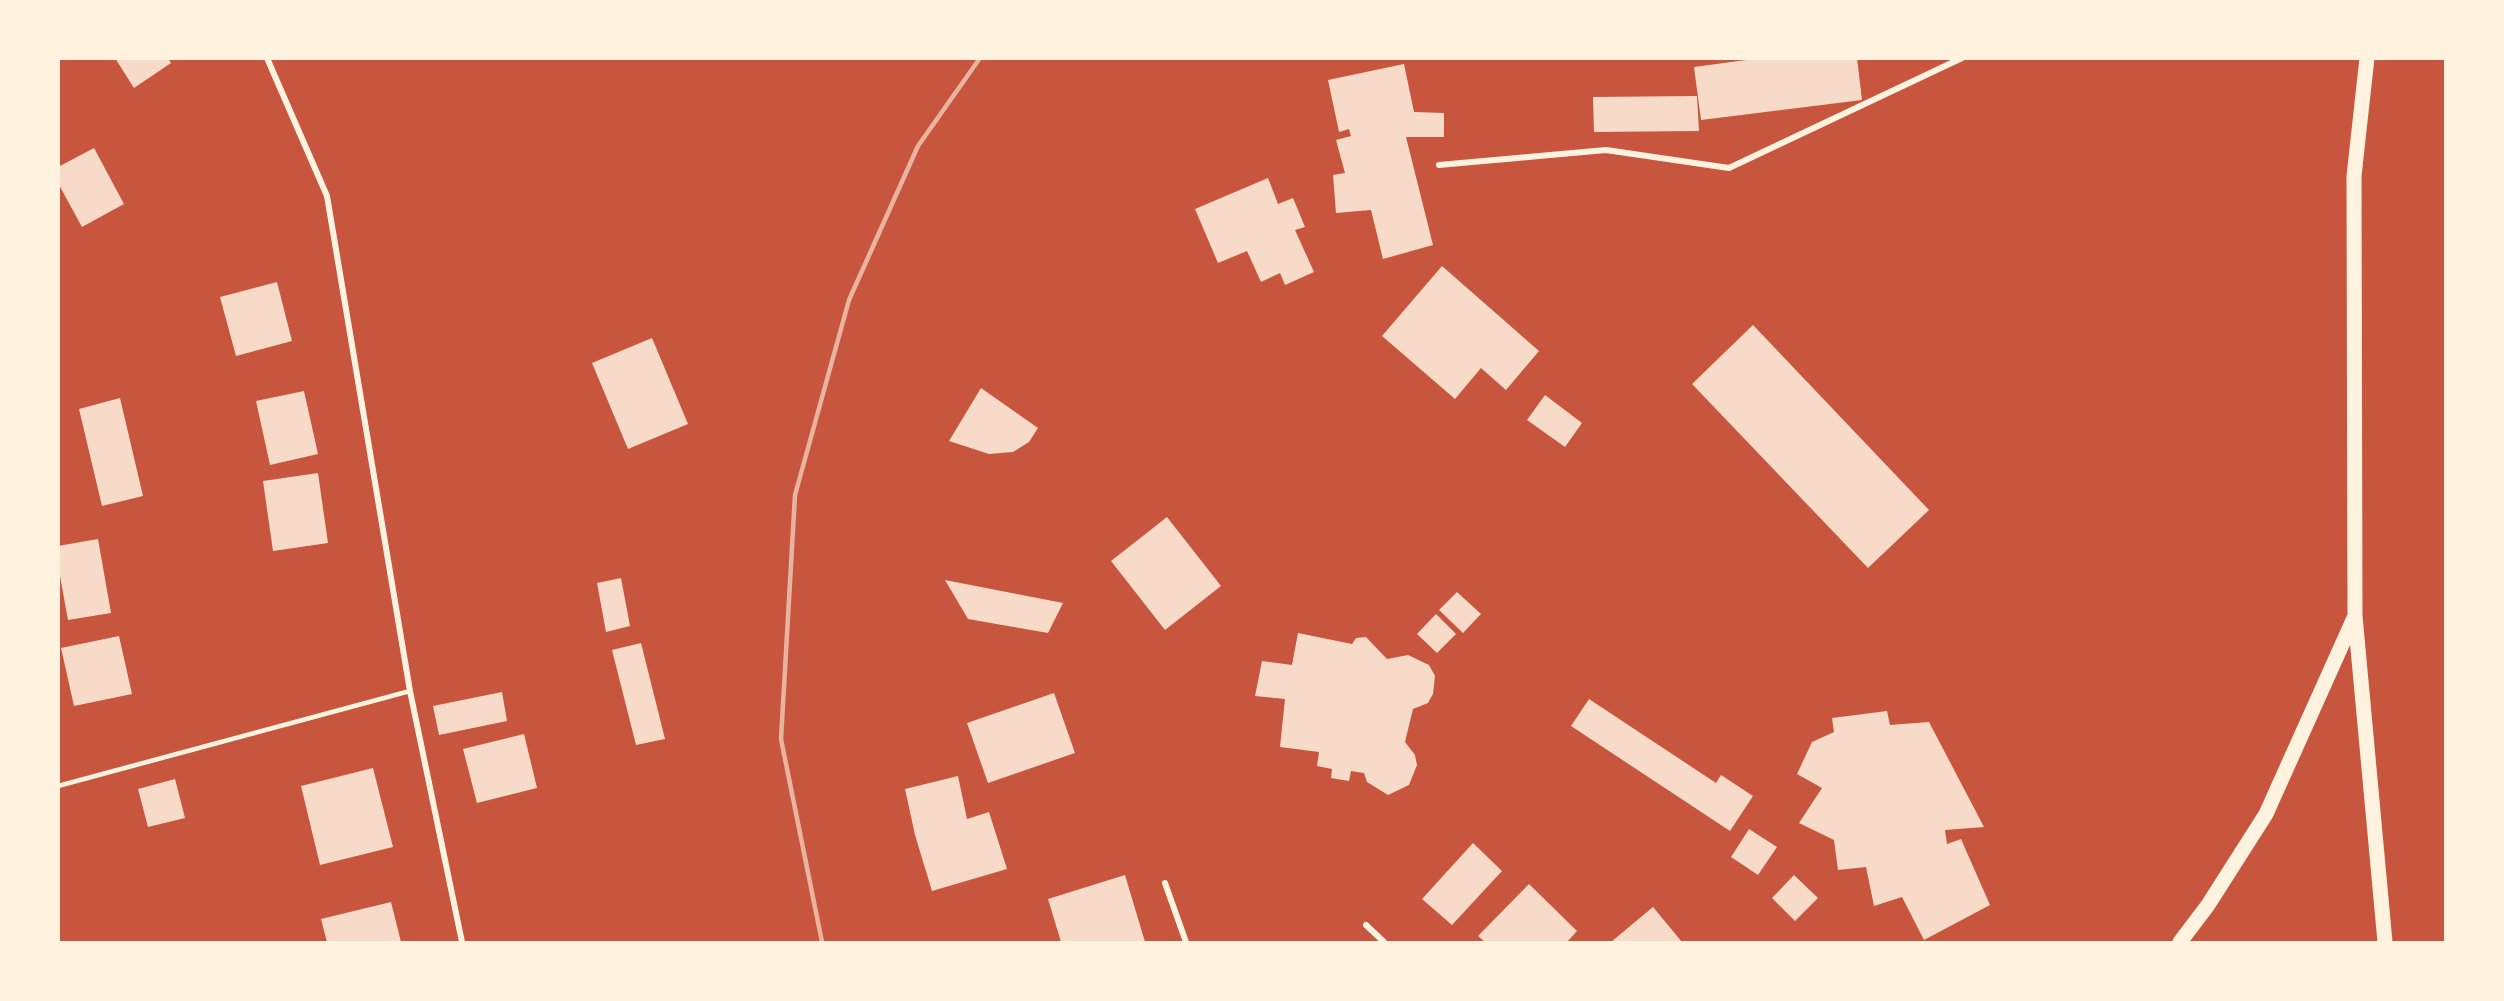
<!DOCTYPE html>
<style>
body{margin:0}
#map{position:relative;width:2504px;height:1001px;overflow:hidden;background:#c8553d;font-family:Overpass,sans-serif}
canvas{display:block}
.frame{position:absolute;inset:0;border:60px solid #fff3e0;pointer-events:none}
</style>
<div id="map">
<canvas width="2504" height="1001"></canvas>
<div class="frame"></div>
</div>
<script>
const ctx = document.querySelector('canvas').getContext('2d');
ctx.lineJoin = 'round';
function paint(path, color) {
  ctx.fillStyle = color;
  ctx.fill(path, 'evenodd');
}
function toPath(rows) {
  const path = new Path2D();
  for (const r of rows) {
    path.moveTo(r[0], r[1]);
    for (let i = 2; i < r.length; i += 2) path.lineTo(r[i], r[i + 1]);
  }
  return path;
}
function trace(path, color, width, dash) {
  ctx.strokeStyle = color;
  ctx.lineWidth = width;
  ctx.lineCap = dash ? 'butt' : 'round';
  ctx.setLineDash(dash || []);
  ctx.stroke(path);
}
const building = toPath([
 [115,58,168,58,171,63,134,88],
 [1761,58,1857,58,1862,100,1701,120,1694,67],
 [1404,64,1414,112,1444,113,1444,137,1406,137,1433,245,1383,259,1371,210,1336,213,1333,175,1345,173,1336,140,1351,136,1349,129,1339,132,1328,80],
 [1697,96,1699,131,1594,132,1593,97],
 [94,148,124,204,82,227,58,183,58,167],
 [1268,178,1278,204,1293,198,1305,227,1295,230,1314,272,1285,285,1280,273,1261,282,1247,251,1218,263,1195,209],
 [1442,266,1539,351,1506,390,1481,368,1455,399,1382,336],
 [277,282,292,341,236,356,220,297],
 [1753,325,1929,510,1868,568,1692,384],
 [652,338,688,424,628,449,592,363],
 [981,388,1038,428,1029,442,1013,452,989,454,949,441],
 [304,391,318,454,270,465,256,401],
 [1545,395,1582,423,1565,447,1527,420],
 [120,398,143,496,102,506,79,409],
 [318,473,328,543,273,551,263,481],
 [1167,517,1221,586,1165,630,1111,561],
 [98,539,111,613,68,620,58,565,58,546],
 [621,578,630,626,606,632,597,583],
 [945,580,1063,603,1048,633,968,619],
 [1457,592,1481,614,1463,633,1439,610],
 [1436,614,1456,634,1437,653,1417,634],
 [1298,633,1352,644,1356,638,1366,637,1387,659,1408,655,1429,665,1435,676,1433,694,1428,703,1413,709,1405,742,1415,755,1417,765,1409,785,1388,795,1367,782,1364,773,1351,771,1349,781,1331,778,1332,769,1317,766,1319,752,1280,747,1285,699,1255,696,1262,661,1292,665],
 [119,636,132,694,74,706,61,648],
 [641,643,665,739,636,745,612,650],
 [502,692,507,721,439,735,433,706],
 [1054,693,1075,753,988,783,967,723],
 [1589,699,1716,783,1721,775,1753,796,1730,831,1571,726],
 [1887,711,1890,725,1929,722,1984,827,1945,830,1947,844,1961,839,1990,905,1924,940,1902,897,1874,906,1866,867,1838,870,1834,840,1799,823,1822,788,1797,774,1812,742,1834,732,1832,718],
 [524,734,537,788,477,803,463,749],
 [373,768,393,847,320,865,301,786],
 [958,776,967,819,989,812,1007,869,932,891,915,835,905,789],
 [175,779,185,818,148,827,138,789],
 [1749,829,1777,847,1758,875,1731,857],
 [1473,843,1502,871,1452,925,1422,899],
 [1125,875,1145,942,1061,942,1048,899],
 [1794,875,1818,898,1795,921,1772,898],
 [1529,884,1577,931,1567,942,1485,942,1478,936],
 [391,902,401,942,327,942,321,919],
 [1653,907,1682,942,1611,942]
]);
const service = toPath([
 [58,786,410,691]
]);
const minor = toPath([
 [267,58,327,196,410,691,462,942],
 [1439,165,1606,150,1729,168,1962,58],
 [1165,883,1186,942],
 [1366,925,1384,942]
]);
const primary = toPath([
 [2367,58,2354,176,2355,616,2385,942],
 [2180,942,2208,905,2266,814,2354,618]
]);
const rail = toPath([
 [822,942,781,739,795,495,849,300,918,146,980,58]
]);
paint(building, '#f7dbc8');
trace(service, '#fff3e0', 4.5);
trace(minor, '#fff3e0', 6);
trace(primary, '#fff3e0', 15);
trace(rail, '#e9b49f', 4.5);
</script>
